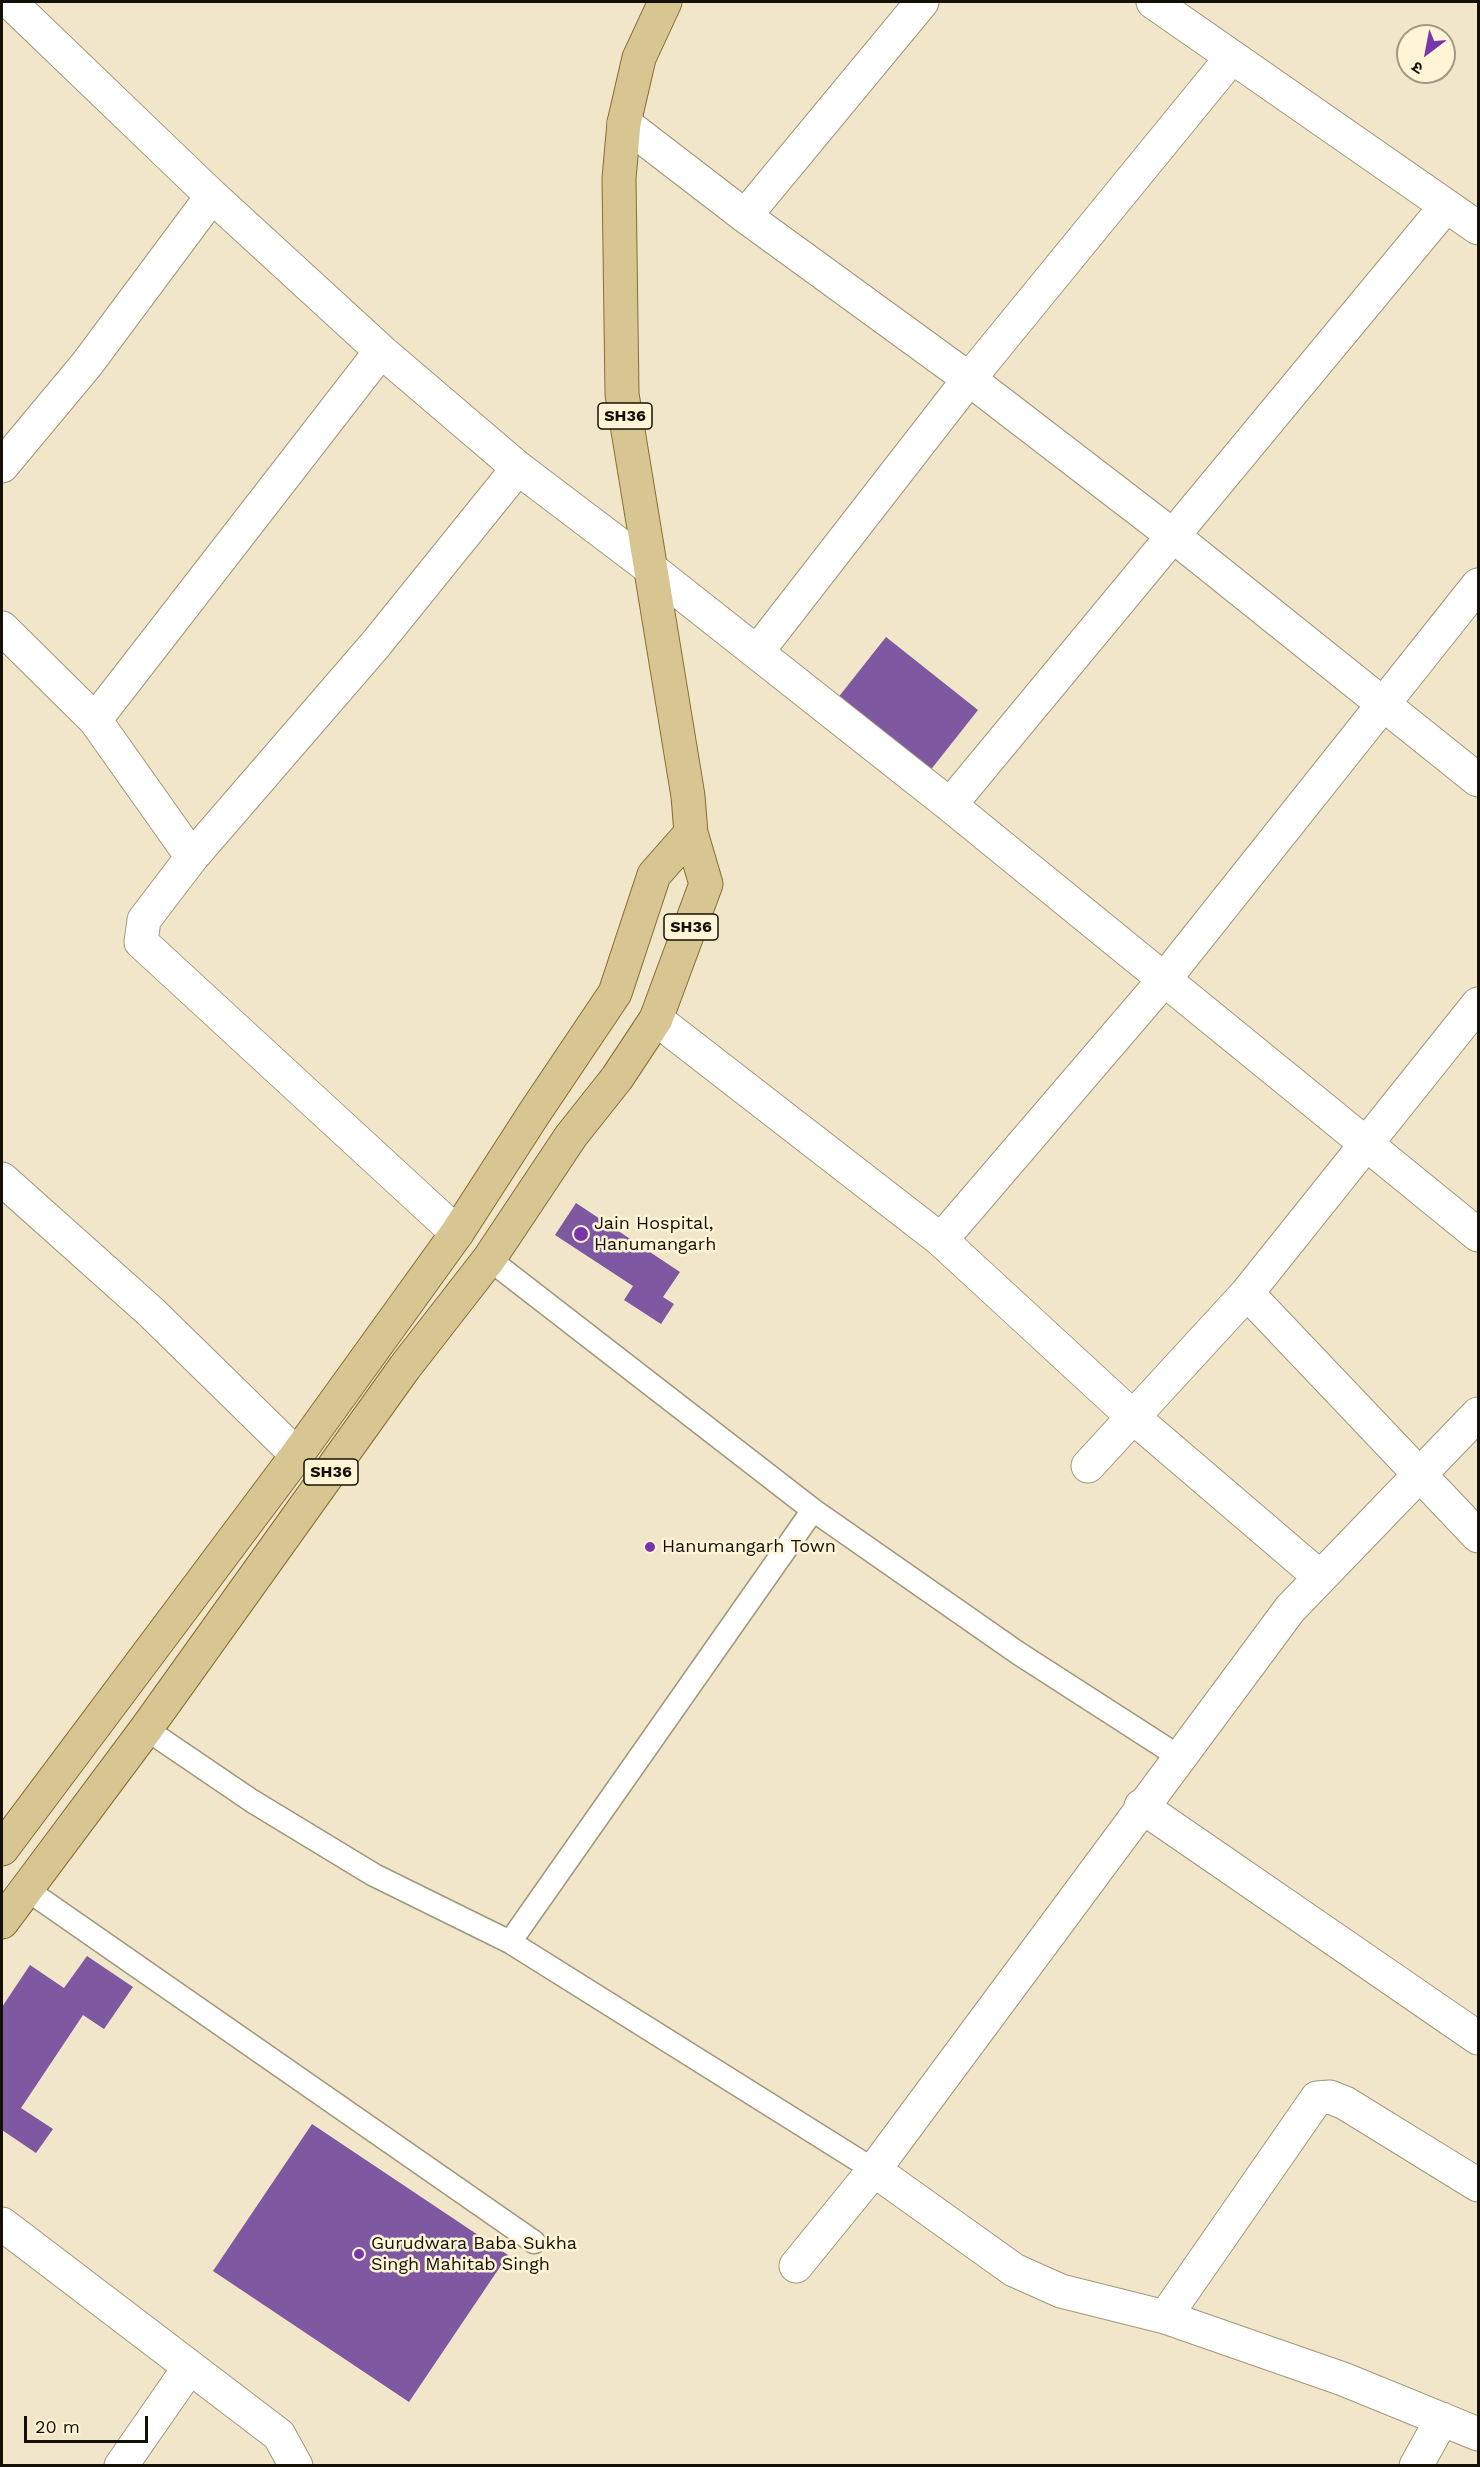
<!DOCTYPE html>
<meta charset="utf-8">
<style>
body{margin:0}
#map{position:relative;width:1480px;height:2467px;overflow:hidden;background:#f1e6c9;font-family:"Work Sans","Noto Sans Devanagari",sans-serif}
canvas{display:block}
.frame{position:absolute;inset:0;border:3px solid #141006;pointer-events:none}
.north{position:absolute;left:1396px;top:24px;width:60px;height:60px;box-sizing:border-box;background:#fff4d6;border:2px solid #a19983;border-radius:50%;rotate:212deg;font-size:16px;font-weight:700;line-height:24px;text-align:center;color:#141006}
.north::after{content:'';display:block;margin:auto;width:21px;height:27px;background:#7936aa;clip-path:polygon(50% 0,100% 100%,50% 72%,0 100%)}
.scale{position:absolute;left:24px;top:2416px;width:124px;height:27px;box-sizing:border-box;border:3px solid #141006;border-top:0;padding-left:8px;font-size:18px;line-height:21px;white-space:nowrap;color:#141006;-webkit-text-stroke:4px #fff4d6;paint-order:stroke}
</style>
<div id="map">
<canvas width="1480" height="2467"></canvas>
<div class="frame"></div>
<div class="north">उ</div>
<div class="scale">20 m</div>
</div>
<script>
const ctx = document.querySelector('canvas').getContext('2d');
ctx.lineJoin = 'round';
function paint(path, color) {
  ctx.fillStyle = color;
  ctx.fill(path, 'evenodd');
}
function toPath(rows) {
  const path = new Path2D();
  for (const r of rows) {
    path.moveTo(r[0], r[1]);
    for (let i = 2; i < r.length; i += 2) path.lineTo(r[i], r[i + 1]);
  }
  return path;
}
function trace(path, color, width, dash) {
  ctx.strokeStyle = color;
  ctx.lineWidth = width;
  ctx.lineCap = dash ? 'butt' : 'round';
  ctx.setLineDash(dash || []);
  ctx.stroke(path);
}
function label(font, color, halo, rows, align = 'center') {
  ctx.font = font + ' "Work Sans",sans-serif';
  ctx.lineWidth = 5;
  ctx.setLineDash([]);
  ctx.textBaseline = 'middle';
  ctx.strokeStyle = halo;
  ctx.fillStyle = color;
  for (const [text, x, y, turn = 0] of rows) {
    ctx.save();
    ctx.translate(x, y);
    ctx.rotate((+turn || 0) * Math.PI / 180);
    ctx.textAlign = isNaN(turn) ? turn : align;
    if (halo) ctx.strokeText(text, 0, 0);
    ctx.fillText(text, 0, 0);
    ctx.restore();
  }
}
const building = toPath([
 [886,637,978,710,929,772,837,699],
 [576,1203,680,1272,663,1297,674,1304,661,1324,624,1300,633,1286,555,1235],
 [87,1956,133,1987,104,2029,83,2015,21,2108,53,2129,36,2153,2,2130,2,2007,30,1965,64,1988],
 [312,2124,508,2255,409,2402,213,2271]
]);
const lane = toPath([
 [813,1510,1018,1653,1178,1756],
 [146,1729,252,1801,374,1875,510,1942,813,1510,489,1259],
 [26,1889,534,2242],
 [510,1942,874,2170]
]);
const street = toPath([
 [10,2,212,196,381,351,518,468,650,568,950,805,1478,1235],
 [1153,2,1478,228],
 [624,123,745,216,969,379,1172,535,1478,780],
 [745,216,922,2],
 [2,466,87,364,212,196],
 [2,628,95,720,192,857,144,920,141,942,457,1233],
 [757,652,969,379,1232,57],
 [95,720,381,351],
 [950,805,1446,206],
 [192,857,376,644,518,468],
 [656,1019,941,1240,1163,981,1478,585],
 [2,1179,152,1313,297,1455],
 [941,1240,1133,1417,1320,1577],
 [1247,1293,1478,1536],
 [1088,1466,1247,1293,1478,1004],
 [1141,1806,1478,2038],
 [874,2170,1014,2270,1061,2291,1165,2317,1343,2379,1478,2434],
 [2,2224,279,2435,296,2466],
 [796,2266,874,2170,1290,1609,1478,1414],
 [1165,2317,1317,2098,1330,2097,1345,2103,1478,2185],
 [121,2466,189,2368],
 [1416,2466,1442,2419]
]);
const primary = toPath([
 [2,1849,297,1455,457,1233,535,1112,615,993,654,875,691,833],
 [2,1922,146,1729,405,1367,489,1259,571,1136,617,1078,656,1019,706,884,691,833,688,796,622,394,619,178,624,123,639,58,665,2]
]);
const markers = [
 [581,1234,8,"#7936aa"],
 [650,1547,6,"#7936aa"],
 [359,2254,6,"#7936aa"]
];
const shields = [
 [625,416,54],
 [691,927,54],
 [331,1472,54]
];
const shieldNames = [
 ["SH36",625,416],
 ["SH36",691,927],
 ["SH36",331,1472]
];
const poiNames = [
 ["Jain Hospital,",594,1224],
 ["Hanumangarh",594,1245],
 ["Hanumangarh Town",662,1547],
 ["Gurudwara Baba Sukha",371,2244],
 ["Singh Mahitab Singh",371,2265]
];
paint(building, '#7e58a0');
trace(lane, '#a1977b', 25);
trace(street, '#a1977b', 35);
trace(primary, '#826e32', 35);
trace(lane, '#fff', 22);
trace(street, '#fff', 33);
trace(primary, '#d8c692', 33);
for (const [x, y, r, color] of markers) {
  const dot = new Path2D();
  dot.arc(x, y, r, 0, 2 * Math.PI);
  ctx.fillStyle = color;
  ctx.fill(dot);
  trace(dot, '#fff4d6', 2);
}
for (const [x, y, w] of shields) {
  const box = new Path2D();
  box.roundRect(x - w / 2, y - 13, w, 26, 4.5);
  ctx.fillStyle = '#fff4d6';
  ctx.fill(box);
  trace(box, '#141006', 1.5);
}
label('bold 16px', '#141006', null, shieldNames);
label('18px', '#141006', '#fff4d6', poiNames, 'left');
</script>
